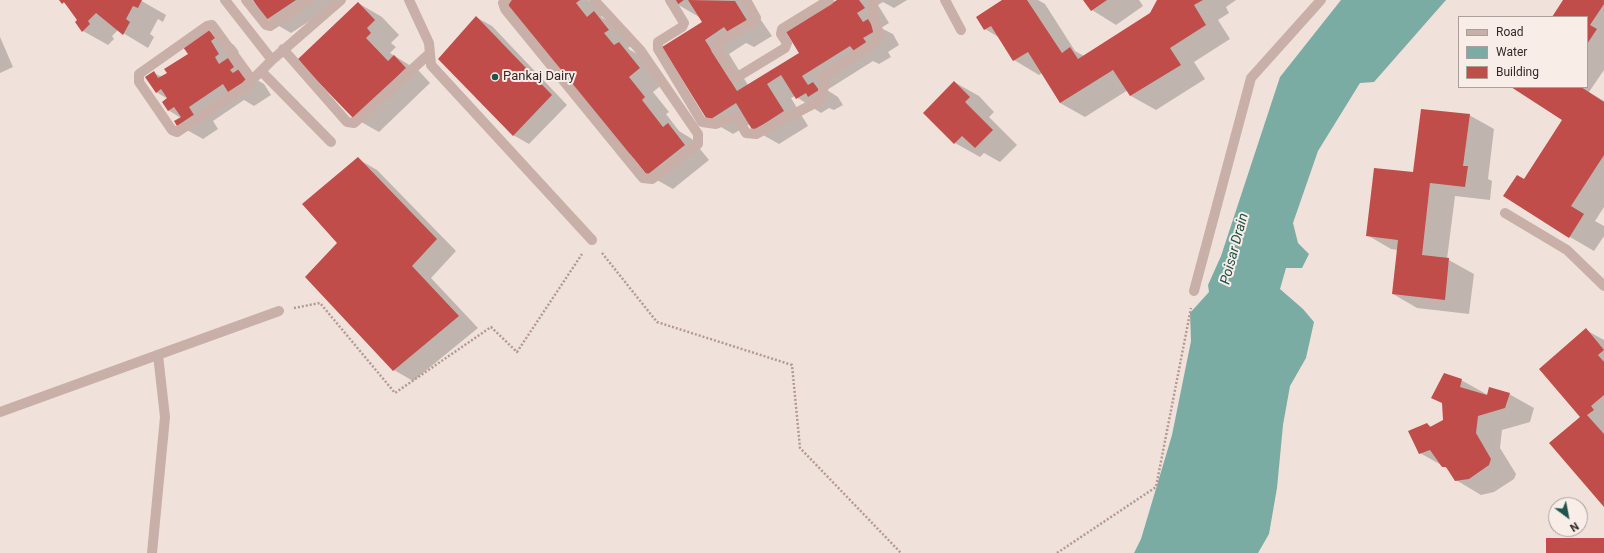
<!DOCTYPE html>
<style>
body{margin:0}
#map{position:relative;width:1604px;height:553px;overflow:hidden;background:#f0e2db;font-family:Roboto,sans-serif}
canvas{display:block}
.legend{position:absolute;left:1458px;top:16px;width:130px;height:72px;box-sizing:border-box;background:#f8ede7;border:1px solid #aa9f9a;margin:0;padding:5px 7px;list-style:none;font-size:12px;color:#352927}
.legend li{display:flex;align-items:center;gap:8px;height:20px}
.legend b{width:20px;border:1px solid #aa9f9a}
.north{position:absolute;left:1548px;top:497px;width:40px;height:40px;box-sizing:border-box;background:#f8ede7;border:1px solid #aa9f9a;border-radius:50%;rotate:148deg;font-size:11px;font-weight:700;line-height:16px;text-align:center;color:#352927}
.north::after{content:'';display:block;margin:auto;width:14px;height:18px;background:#1f544d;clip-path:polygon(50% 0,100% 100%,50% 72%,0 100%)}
</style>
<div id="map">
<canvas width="1604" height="553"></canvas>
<ul class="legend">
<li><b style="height:5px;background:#c8afa7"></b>Road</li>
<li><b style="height:11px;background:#7baca4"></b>Water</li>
<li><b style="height:11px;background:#c04d49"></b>Building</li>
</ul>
<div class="north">N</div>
</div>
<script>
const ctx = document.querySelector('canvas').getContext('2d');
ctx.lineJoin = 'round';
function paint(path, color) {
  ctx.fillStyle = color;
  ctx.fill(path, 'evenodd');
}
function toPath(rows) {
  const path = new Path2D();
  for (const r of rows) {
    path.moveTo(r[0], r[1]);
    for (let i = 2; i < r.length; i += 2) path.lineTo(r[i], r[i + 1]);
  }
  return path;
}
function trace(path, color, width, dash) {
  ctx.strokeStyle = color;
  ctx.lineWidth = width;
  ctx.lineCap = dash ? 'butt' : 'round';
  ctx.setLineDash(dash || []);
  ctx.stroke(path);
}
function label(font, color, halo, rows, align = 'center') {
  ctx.font = font + ' Roboto,sans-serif';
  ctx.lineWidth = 4;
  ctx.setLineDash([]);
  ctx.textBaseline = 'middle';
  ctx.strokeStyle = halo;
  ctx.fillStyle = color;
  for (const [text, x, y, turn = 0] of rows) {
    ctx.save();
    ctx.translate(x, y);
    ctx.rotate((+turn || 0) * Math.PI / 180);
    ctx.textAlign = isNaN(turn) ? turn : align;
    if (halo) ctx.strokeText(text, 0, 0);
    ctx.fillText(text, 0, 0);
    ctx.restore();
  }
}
const water = toPath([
 [1341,0,1446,0,1374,82,1360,83,1318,151,1293,223,1298,243,1309,254,1302,268,1286,268,1280,289,1303,309,1314,322,1306,358,1290,386,1283,425,1277,488,1269,534,1258,553,1134,553,1141,539,1172,435,1191,341,1190,313,1209,292,1208,285,1221,256,1280,77]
]);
const shadow = toPath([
 [60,0,140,0,166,15,163,22,158,19,150,34,154,37,148,48,118,30,112,36,114,39,108,45,83,31,78,20,69,7],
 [254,0,342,0,291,33,267,19],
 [514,0,588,0,592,3,603,15,601,17,618,27,633,45,628,48,630,50,643,57,664,83,653,92,669,112,666,114,679,131,692,139,709,160,673,189,648,175,637,160,628,156],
 [675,0,747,0,772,36,754,47,746,43,729,54,748,85,800,53,839,0,907,0,894,8,883,2,878,5,889,23,881,28,893,34,899,45,888,52,891,57,879,64,873,61,827,90,838,97,843,105,834,110,829,108,821,113,795,96,791,98,808,126,779,144,754,130,750,124,733,134,709,120,703,23,699,17,677,4],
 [1004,0,1038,0,1045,4,1075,51,1084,56,1151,14,1158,0,1236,0,1226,7,1229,13,1218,20,1230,39,1194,62,1205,79,1156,110,1131,96,1128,90,1085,117,1060,103,1042,73,1039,75,1014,60,1000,38,985,29],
 [1084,0,1139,0,1143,6,1116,25,1092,10],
 [1564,0,1604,0,1604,70,1589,92,1604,101,1604,207,1595,221,1604,226,1604,236,1594,251,1570,237,1524,180,1563,120,1513,87,1587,87,1587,17,1553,17],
 [358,3,382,17,399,35,391,43,396,47,390,53,419,71,430,83,379,132,354,118],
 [476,17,492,26,567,105,529,144,513,135],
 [209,31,234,45,239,52,235,55,257,80,264,84,271,95,254,106,244,100,213,121,218,129,203,139,178,125,181,118,168,110,168,99,156,92,154,73,162,77,168,73,189,54],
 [0,37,13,67,0,73],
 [954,82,979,96,994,112,989,117,1017,145,1000,162,984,153,980,157,955,143,924,113],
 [1469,115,1494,129,1488,179,1492,181,1490,200,1455,196,1447,259,1474,274,1469,314,1417,308,1393,294,1398,250,1391,249,1367,235,1414,173],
 [358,159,377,170,456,251,431,278,478,328,413,381,394,370,338,243],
 [1586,330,1604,340,1604,506,1581,417],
 [1461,380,1488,395,1509,394,1534,408,1530,422,1502,430,1500,448,1516,474,1514,479,1494,492,1481,495,1456,480,1450,470,1420,453,1427,424,1432,427,1444,421]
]);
const building = toPath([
 [59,0,142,0,138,8,133,6,126,19,130,22,123,35,96,13,88,21,90,24,82,32,75,22,77,20,64,2,62,4],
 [253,0,296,0,266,20],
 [512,0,580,0,576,3,587,17,594,11,609,30,604,33,614,45,619,42,640,68,629,77,645,97,642,100,663,127,668,123,685,145,647,175,630,154,628,156,506,4],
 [674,0,684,0,677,5],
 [688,0,735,1,748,22,729,34,724,27,705,40,737,91,799,53,786,32,837,0,859,0,865,8,857,13,863,22,868,19,875,31,863,38,867,43,854,51,850,46,802,76,808,85,813,82,819,90,808,97,806,93,796,99,781,75,767,84,784,111,753,131,736,103,708,121,662,47,702,22],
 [1002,0,1027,0,1062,53,1070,47,1078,59,1150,13,1157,0,1203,0,1194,5,1206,25,1170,48,1181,65,1130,96,1113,70,1060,103,1028,52,1013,61,991,26,984,30,976,17],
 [1083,0,1107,0,1091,11],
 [1563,0,1604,0,1604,4,1590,25,1597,29,1587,44,1587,17,1552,17],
 [358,2,375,20,367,28,371,33,366,38,388,61,394,55,406,68,354,119,297,60],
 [476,16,552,95,513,136,438,59],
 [209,30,215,38,211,41,219,54,215,57,219,64,228,58,234,67,230,70,233,73,239,69,247,80,228,92,223,84,189,107,194,115,177,126,174,121,181,117,174,107,168,111,162,102,167,98,161,89,156,93,145,77,154,71,158,78,167,73,164,69,188,54,183,47],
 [954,81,970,97,965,102,993,130,975,148,962,136,954,144,923,113],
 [1511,87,1581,87,1604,102,1604,155,1571,206,1584,214,1569,238,1503,196,1517,175,1524,179,1562,120],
 [1421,109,1470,114,1463,166,1468,166,1465,187,1430,183,1422,255,1449,258,1445,300,1392,294,1398,240,1366,236,1374,168,1413,172],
 [358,157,437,239,412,266,459,316,393,371,305,277,337,243,302,204],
 [1586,328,1604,350,1598,355,1604,362,1604,395,1591,406,1594,410,1587,415,1604,434,1604,507,1549,443,1580,417,1539,369],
 [1444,373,1462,379,1460,387,1487,395,1489,387,1510,393,1505,408,1478,416,1476,433,1491,459,1489,465,1469,479,1455,481,1446,467,1442,467,1430,450,1419,454,1408,431,1427,423,1430,427,1443,420,1442,403,1431,398],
 [1546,538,1604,538,1604,553,1546,553]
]);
const path = toPath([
 [602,253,657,322,792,365,800,448,901,553],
 [294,308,320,303,395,393,491,327,517,352,582,254],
 [1057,553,1156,487,1191,308]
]);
const lane = toPath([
 [152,553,165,417,158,355]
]);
const street = toPath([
 [225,0,272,60,341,0],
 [246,0,266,25,270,26,309,0],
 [409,0,429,43,431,65,592,240],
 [506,0,503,3,505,9,643,178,652,179,698,144,698,134,641,51,594,0],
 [670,0,684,23,682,27,658,42,658,49,702,122,716,124,730,118,737,117,746,133,756,134,815,103,822,97,824,84,822,77,874,43,879,35,872,7,874,0],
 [746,0,756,18,753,22,717,43,716,49,734,77,739,76,785,48,787,43,781,34,782,29,829,0],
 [945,0,961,30],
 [283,49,347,122,354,123,430,53],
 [261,71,331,142],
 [252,80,212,25,207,26,139,74,139,82,172,130,177,132,245,87,272,60],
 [1505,213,1567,250,1604,286],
 [1194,291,1251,78,1321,0],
 [0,412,279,311]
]);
const markers = [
 [495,77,4,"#1f544d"]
];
const poiNames = [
 ["Pankaj Dairy",503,77]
];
const waterNames = [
 ["Poisar Drain",1235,249,-75]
];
paint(water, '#7baca4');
paint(shadow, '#0003');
paint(building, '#c04d49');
trace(path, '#b49992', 2.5, [2, 2]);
trace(lane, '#c8afa7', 10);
trace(street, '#c8afa7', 10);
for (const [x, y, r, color] of markers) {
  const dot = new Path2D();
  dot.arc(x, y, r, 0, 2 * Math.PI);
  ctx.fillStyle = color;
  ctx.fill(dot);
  trace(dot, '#f8ede7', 1.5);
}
label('13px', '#352927', '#f8ede7', poiNames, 'left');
label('italic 14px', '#1f544d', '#f8ede7', waterNames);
</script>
